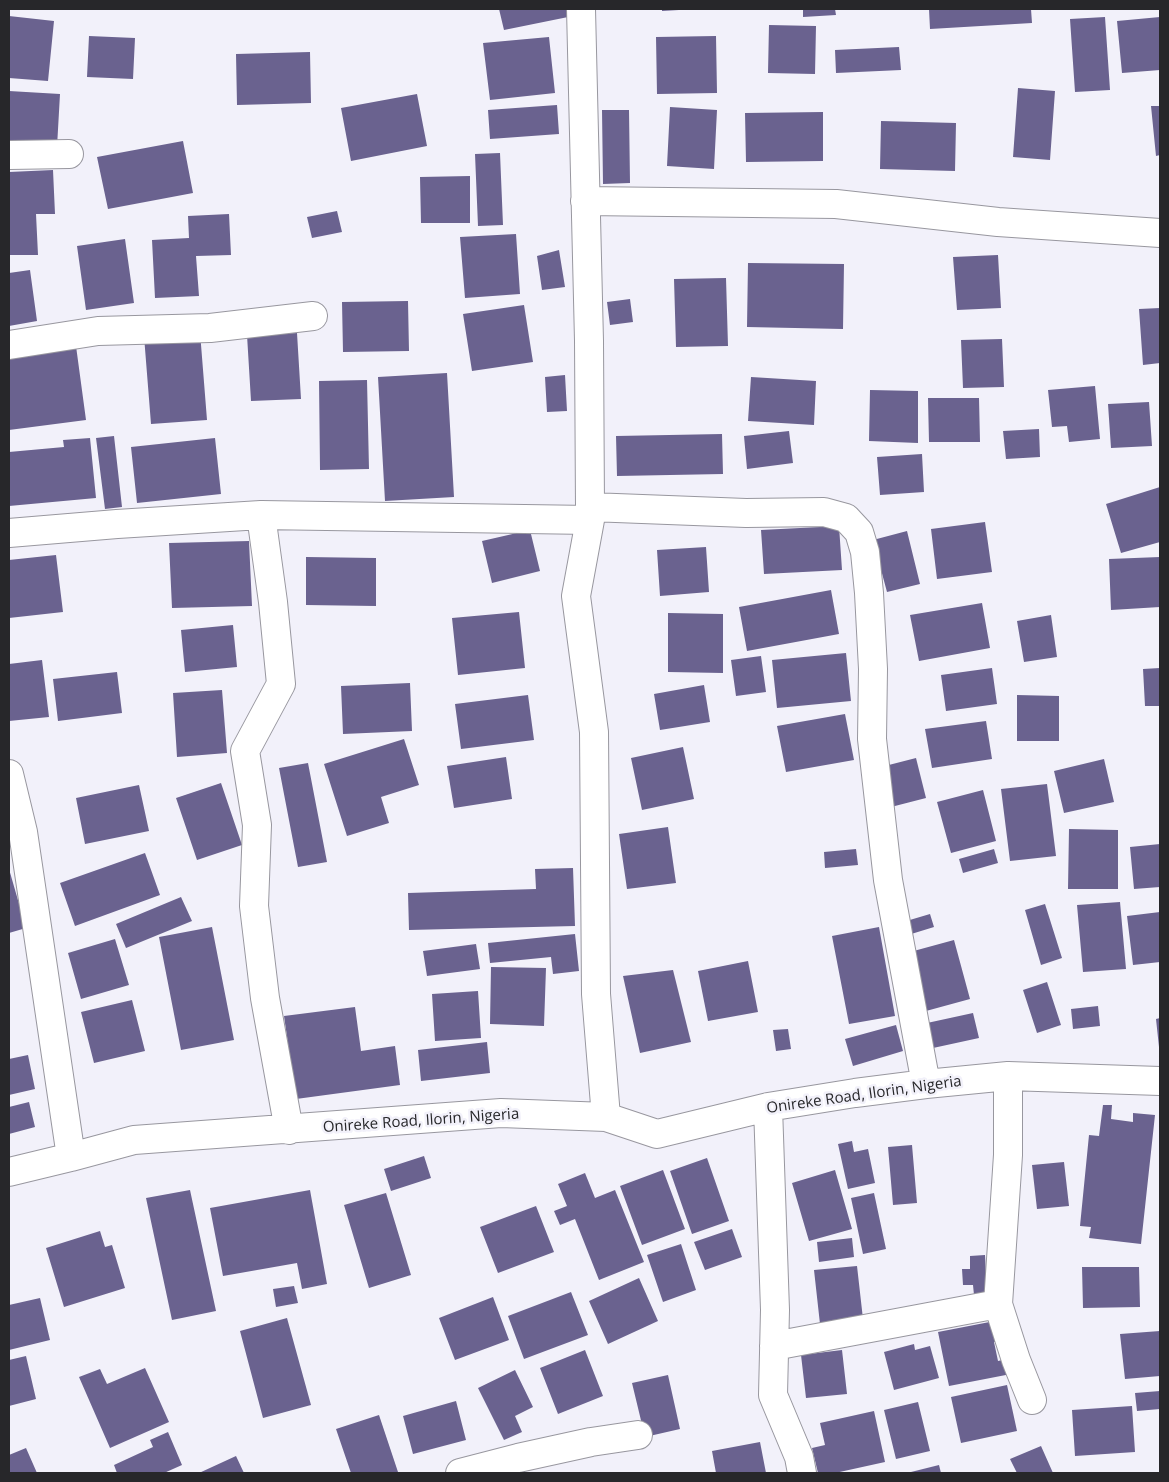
<!DOCTYPE html>
<style>
body{margin:0}
#map{position:relative;width:1169px;height:1482px;overflow:hidden;background:#f2f1fa;font-family:"Open Sans",sans-serif}
canvas{display:block}
.frame{position:absolute;inset:0;border:10px solid #27272a;pointer-events:none}
</style>
<div id="map">
<canvas width="1169" height="1482"></canvas>
<div class="frame"></div>
</div>
<script>
const ctx = document.querySelector('canvas').getContext('2d');
ctx.lineJoin = 'round';
function paint(path, color) {
  ctx.fillStyle = color;
  ctx.fill(path, 'evenodd');
}
function toPath(rows) {
  const path = new Path2D();
  for (const r of rows) {
    path.moveTo(r[0], r[1]);
    for (let i = 2; i < r.length; i += 2) path.lineTo(r[i], r[i + 1]);
  }
  return path;
}
function trace(path, color, width, dash) {
  ctx.strokeStyle = color;
  ctx.lineWidth = width;
  ctx.lineCap = dash ? 'butt' : 'round';
  ctx.setLineDash(dash || []);
  ctx.stroke(path);
}
function label(font, color, halo, rows, align = 'center') {
  ctx.font = font + ' "Open Sans",sans-serif';
  ctx.lineWidth = 5;
  ctx.setLineDash([]);
  ctx.textBaseline = 'middle';
  ctx.strokeStyle = halo;
  ctx.fillStyle = color;
  for (const [text, x, y, turn = 0] of rows) {
    ctx.save();
    ctx.translate(x, y);
    ctx.rotate((+turn || 0) * Math.PI / 180);
    ctx.textAlign = isNaN(turn) ? turn : align;
    if (halo) ctx.strokeText(text, 0, 0);
    ctx.fillText(text, 0, 0);
    ctx.restore();
  }
}
const building = toPath([
 [499,9,572,9,573,16,504,30],
 [662,9,679,9,679,10,662,11],
 [803,9,835,9,836,15,803,17],
 [929,9,1031,9,1032,23,930,29],
 [9,16,54,21,48,81,9,78],
 [1105,17,1110,90,1075,92,1070,19],
 [1160,17,1160,70,1122,73,1117,21],
 [769,25,816,26,815,74,768,73],
 [89,36,135,38,133,79,87,77],
 [716,36,717,93,657,94,656,37],
 [549,37,555,93,490,100,483,43],
 [899,47,901,70,836,73,835,50],
 [310,52,311,103,237,105,236,54],
 [1018,88,1055,91,1050,160,1013,157],
 [9,91,60,94,57,147,9,144],
 [417,94,427,146,351,161,341,108],
 [557,105,559,134,490,139,488,110],
 [1151,106,1160,106,1160,155,1156,156],
 [670,107,717,110,714,169,667,166],
 [602,110,629,110,630,183,603,184],
 [823,112,823,161,746,162,745,113],
 [881,121,956,123,955,171,880,169],
 [183,141,193,193,108,209,97,157],
 [500,153,503,225,478,226,475,154],
 [53,170,55,214,36,214,38,255,9,255,9,172],
 [470,176,470,223,421,223,420,177],
 [337,211,342,232,312,238,307,217],
 [229,214,231,255,196,256,199,296,155,298,152,240,189,238,188,216],
 [516,234,520,294,465,298,460,237],
 [125,239,134,303,86,310,77,246],
 [559,250,565,287,542,290,537,256],
 [998,255,1001,308,957,310,953,257],
 [748,263,844,264,843,329,747,327],
 [30,270,37,321,9,326,9,273],
 [726,278,728,346,676,347,674,279],
 [630,299,633,322,610,325,607,302],
 [408,301,409,351,343,352,342,302],
 [524,305,533,362,472,371,463,314],
 [1160,308,1160,363,1143,365,1139,309],
 [200,332,207,420,151,424,144,336],
 [297,333,301,399,251,401,247,335],
 [1002,339,1004,387,963,388,961,340],
 [76,346,86,420,9,430,9,355],
 [447,373,454,497,385,501,378,377],
 [565,375,567,411,547,412,545,377],
 [751,377,816,381,814,425,748,421],
 [367,380,369,469,320,470,319,381],
 [1095,386,1100,439,1069,442,1067,426,1052,427,1048,390],
 [870,390,918,391,918,443,869,441],
 [928,398,979,398,980,442,929,442],
 [1149,402,1152,446,1111,448,1108,404],
 [1039,429,1040,457,1006,459,1003,431],
 [789,431,793,463,747,469,744,436],
 [722,434,723,474,617,476,616,436],
 [114,436,122,507,105,509,96,438],
 [90,438,96,498,9,506,9,452,64,447,63,440],
 [215,438,221,494,137,503,131,447],
 [922,454,924,492,880,495,877,457],
 [1160,487,1160,542,1121,553,1106,504],
 [985,522,992,572,937,579,931,529],
 [839,526,842,570,764,574,761,530],
 [530,530,540,571,492,583,482,541],
 [907,531,920,584,887,592,873,540],
 [249,541,252,606,172,608,169,543],
 [706,547,709,592,660,596,657,550],
 [56,555,63,612,9,618,9,560],
 [306,557,376,558,376,606,306,605],
 [1160,557,1160,607,1111,610,1109,559],
 [831,590,839,634,747,651,739,607],
 [982,603,990,648,919,661,910,615],
 [519,612,525,668,458,675,452,618],
 [668,613,723,614,723,673,668,672],
 [1051,615,1057,657,1024,662,1017,621],
 [233,625,237,667,185,672,181,630],
 [846,653,851,701,777,708,772,660],
 [761,656,766,692,736,696,731,660],
 [42,660,49,717,9,721,9,664],
 [992,668,997,704,946,711,941,675],
 [1160,668,1160,706,1145,706,1143,669],
 [117,672,122,713,58,721,53,679],
 [410,683,412,731,343,734,341,686],
 [704,685,710,722,660,730,654,694],
 [222,690,227,753,177,757,173,693],
 [528,695,534,740,461,749,455,704],
 [1017,695,1059,696,1059,741,1017,741],
 [845,714,854,760,786,772,777,726],
 [986,721,992,759,932,768,925,729],
 [404,739,419,785,381,797,389,823,347,836,324,764],
 [683,747,694,799,642,810,631,758],
 [506,757,512,799,454,808,447,766],
 [916,758,926,798,891,807,881,767],
 [1104,759,1114,802,1064,813,1054,771],
 [308,763,327,862,298,867,279,768],
 [221,783,242,845,197,860,176,798],
 [1047,784,1056,856,1010,861,1001,789],
 [139,785,149,831,85,844,76,798],
 [983,790,996,841,951,853,937,802],
 [668,827,676,883,627,889,619,834],
 [1069,829,1118,830,1118,889,1068,889],
 [1160,844,1160,887,1134,889,1130,847],
 [856,849,858,865,825,868,824,852],
 [994,849,998,863,963,873,959,859],
 [145,853,160,895,75,926,60,883],
 [573,868,575,926,409,930,408,893,536,889,535,869],
 [9,869,26,928,9,933],
 [181,897,192,921,126,948,116,924],
 [1120,902,1126,969,1083,972,1077,905],
 [1045,904,1062,958,1041,965,1025,910],
 [1160,912,1160,962,1133,965,1127,916],
 [930,914,934,927,908,935,903,922],
 [212,927,234,1040,181,1050,159,937],
 [879,927,895,1016,849,1024,832,936],
 [575,934,579,971,553,974,551,957,490,963,488,943],
 [115,939,129,985,81,999,68,953],
 [954,940,970,999,926,1011,910,952],
 [476,944,480,969,427,976,423,951],
 [748,961,758,1012,708,1021,698,971],
 [491,967,546,968,544,1026,490,1024],
 [673,970,691,1042,640,1053,623,976],
 [1047,982,1061,1025,1037,1033,1023,990],
 [478,991,481,1038,435,1041,432,994],
 [132,1000,145,1051,94,1063,81,1012],
 [1098,1006,1100,1026,1073,1029,1071,1009],
 [355,1007,361,1051,395,1046,400,1085,296,1099,284,1016],
 [973,1013,979,1038,933,1048,927,1023],
 [1160,1018,1160,1047,1159,1047,1156,1019],
 [896,1025,903,1051,853,1066,845,1039],
 [788,1029,791,1049,776,1051,773,1030],
 [487,1042,490,1073,421,1081,418,1050],
 [28,1055,35,1089,9,1095,9,1059],
 [29,1102,35,1127,9,1134,9,1107],
 [1103,1105,1112,1105,1111,1119,1133,1122,1133,1113,1155,1115,1141,1244,1089,1238,1091,1227,1080,1226,1089,1135,1099,1136],
 [852,1141,854,1152,868,1149,875,1183,848,1189,838,1144],
 [912,1145,917,1203,893,1205,888,1147],
 [424,1156,431,1178,391,1191,384,1169],
 [707,1158,729,1221,692,1234,670,1171],
 [1064,1162,1069,1206,1037,1209,1032,1165],
 [663,1170,685,1229,642,1245,620,1186],
 [835,1170,852,1229,809,1241,792,1183],
 [585,1173,595,1198,615,1190,644,1262,599,1280,575,1219,560,1225,554,1211,567,1206,558,1184],
 [190,1190,216,1311,172,1320,146,1198],
 [310,1190,327,1284,302,1289,297,1263,223,1276,210,1208],
 [386,1193,411,1275,369,1288,344,1205],
 [874,1193,886,1249,863,1254,851,1198],
 [536,1206,554,1252,498,1273,480,1227],
 [732,1229,742,1257,705,1270,694,1242],
 [100,1231,105,1247,112,1245,125,1288,64,1307,46,1248],
 [852,1238,854,1257,819,1262,817,1242],
 [681,1244,696,1290,663,1302,647,1255],
 [985,1255,987,1295,974,1295,973,1285,963,1285,962,1269,970,1269,970,1256],
 [857,1266,863,1319,820,1324,814,1270],
 [1082,1267,1139,1267,1140,1307,1083,1308],
 [639,1278,658,1321,608,1344,589,1301],
 [294,1286,298,1303,276,1307,273,1289],
 [571,1292,588,1335,524,1359,508,1316],
 [493,1297,509,1340,455,1360,439,1318],
 [40,1298,50,1340,9,1350,9,1305],
 [287,1318,311,1405,263,1418,240,1331],
 [1000,1320,1004,1340,994,1342,998,1361,1007,1359,1011,1374,949,1386,938,1332],
 [1160,1331,1160,1376,1125,1379,1120,1334],
 [914,1344,915,1350,930,1346,939,1378,894,1390,884,1352],
 [585,1350,603,1396,558,1414,540,1368],
 [842,1350,847,1394,806,1398,801,1355],
 [26,1356,36,1399,9,1406,9,1360],
 [145,1368,169,1422,110,1448,79,1377,100,1369,107,1384],
 [515,1370,533,1407,515,1416,522,1432,504,1440,478,1388],
 [668,1375,680,1429,645,1437,632,1383],
 [1007,1385,1017,1431,961,1443,951,1397],
 [1160,1391,1160,1409,1137,1411,1135,1393],
 [456,1401,466,1440,413,1454,403,1416],
 [918,1402,930,1451,896,1459,884,1410],
 [1132,1406,1135,1452,1075,1456,1072,1410],
 [874,1411,885,1462,835,1473,818,1473,812,1448,825,1445,820,1423],
 [379,1415,398,1472,351,1473,336,1429],
 [168,1432,182,1465,164,1473,117,1473,114,1465,153,1447,150,1440],
 [760,1442,766,1473,716,1473,712,1451],
 [1041,1446,1053,1473,1017,1473,1010,1459],
 [26,1448,37,1473,9,1473,9,1455],
 [236,1456,244,1473,199,1473],
 [939,1465,941,1473,907,1473]
]);
const minor = toPath([
 [581,9,589,341,590,507,590,520,576,596,594,732,596,994,606,1117],
 [9,155,69,154],
 [585,201,836,204,998,222,1160,233],
 [9,345,98,331,210,328,313,316],
 [590,507,746,513,824,512,846,518,859,532,865,552,869,593,873,669,872,739,888,880,926,1084],
 [261,515,273,602,281,684,245,751,257,825,254,906,265,998,289,1130],
 [9,533,117,524,261,515,590,520],
 [9,774,23,832,71,1157],
 [1008,1076,1008,1155,998,1304,1016,1360,1032,1400],
 [768,1107,775,1310,773,1395,799,1457,802,1473],
 [9,1172,71,1157,134,1140,501,1113,606,1117,657,1134,768,1107,855,1093,926,1084,1008,1076,1160,1081],
 [774,1346,998,1304],
 [460,1473,518,1458,591,1442,638,1435]
]);
const streetNames = [
 ["Onireke Road, Ilorin, Nigeria",864,1095,-8],
 ["Onireke Road, Ilorin, Nigeria",421,1121,-4]
];
paint(building, '#6a628f');
trace(minor, '#98979f', 30);
trace(minor, '#fff', 28);
label('15px', '#27272a', '#f2f1fa', streetNames);
</script>
